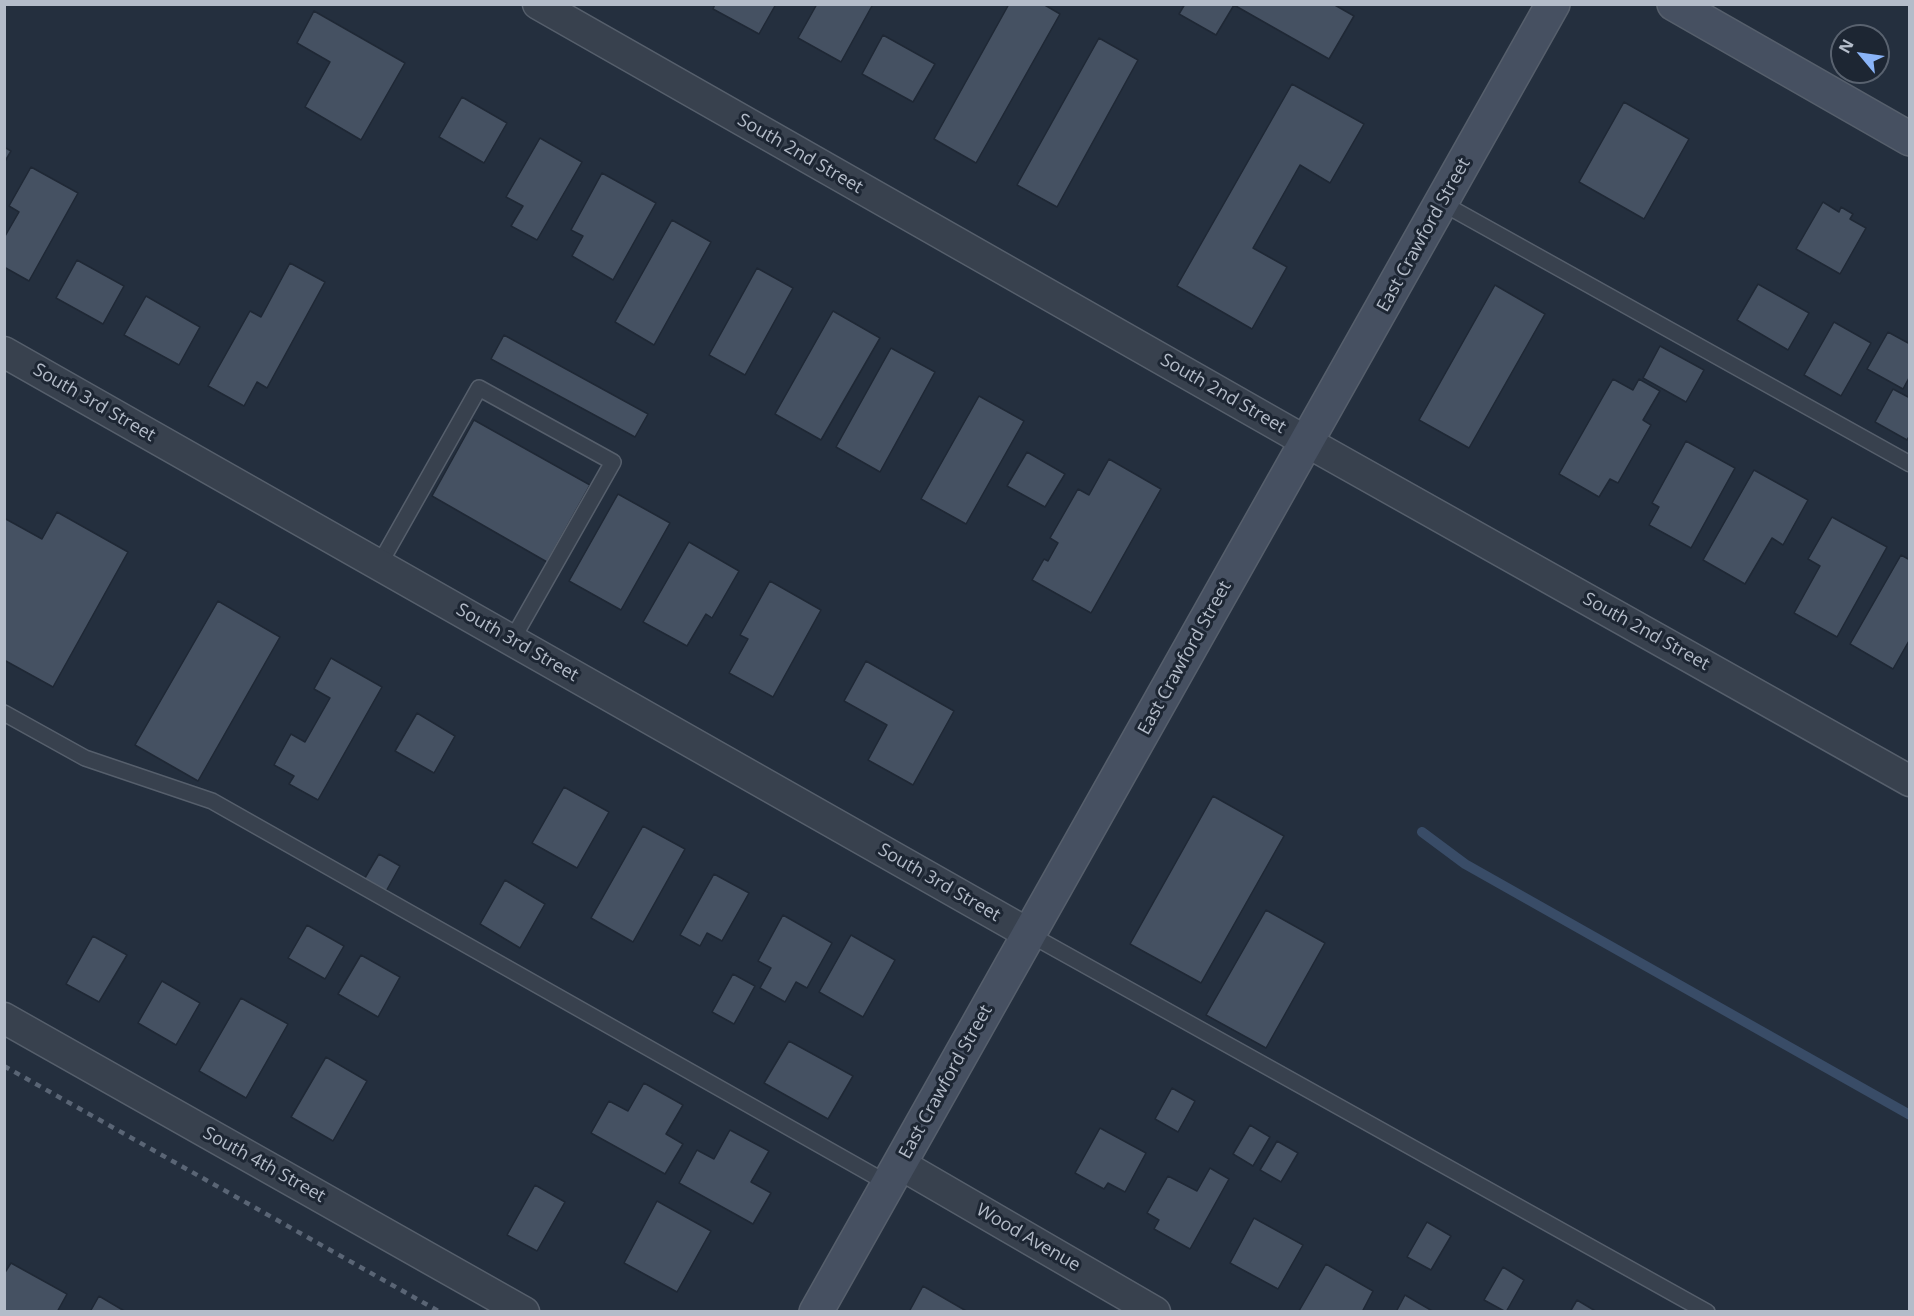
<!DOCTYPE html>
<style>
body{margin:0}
#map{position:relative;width:1914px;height:1316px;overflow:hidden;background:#242f3e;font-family:"Open Sans",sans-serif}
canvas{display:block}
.frame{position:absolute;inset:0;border:6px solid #b4bcc9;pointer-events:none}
.north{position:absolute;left:1830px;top:24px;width:60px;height:60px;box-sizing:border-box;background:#1d2633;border:2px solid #59626f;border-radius:50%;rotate:299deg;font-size:16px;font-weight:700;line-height:24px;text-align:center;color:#b4bcc9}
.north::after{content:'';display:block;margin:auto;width:21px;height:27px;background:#8ab4f8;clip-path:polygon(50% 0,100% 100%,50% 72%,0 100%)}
</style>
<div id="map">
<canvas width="1914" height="1316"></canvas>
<div class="frame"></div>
<div class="north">N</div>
</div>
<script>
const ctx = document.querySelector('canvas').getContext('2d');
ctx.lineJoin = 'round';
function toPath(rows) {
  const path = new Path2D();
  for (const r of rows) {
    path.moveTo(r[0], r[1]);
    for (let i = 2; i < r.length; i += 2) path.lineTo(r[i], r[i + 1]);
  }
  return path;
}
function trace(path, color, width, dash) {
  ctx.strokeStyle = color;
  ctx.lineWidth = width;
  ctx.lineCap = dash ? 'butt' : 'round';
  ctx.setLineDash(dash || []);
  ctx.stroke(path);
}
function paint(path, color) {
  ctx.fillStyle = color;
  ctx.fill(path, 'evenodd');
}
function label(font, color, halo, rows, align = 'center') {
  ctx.font = font + ' "Open Sans",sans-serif';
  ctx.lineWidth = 6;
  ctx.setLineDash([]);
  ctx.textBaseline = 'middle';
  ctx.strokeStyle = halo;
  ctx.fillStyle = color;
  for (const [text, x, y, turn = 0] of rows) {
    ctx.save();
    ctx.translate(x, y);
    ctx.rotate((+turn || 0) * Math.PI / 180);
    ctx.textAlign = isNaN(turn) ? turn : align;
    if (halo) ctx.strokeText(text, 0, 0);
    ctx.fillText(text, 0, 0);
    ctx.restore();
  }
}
const stream = toPath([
 [1422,832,1465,864,1910,1115]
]);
const building = toPath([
 [715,4,776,4,759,34,713,9,715,4],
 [817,4,873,4,841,62,798,38,817,4],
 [1009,4,1043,4,1060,14,976,163,934,139,1009,4],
 [1185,4,1333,4,1354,16,1329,59,1234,5,1216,35,1179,14,1185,4],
 [314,11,405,63,361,140,305,107,330,62,297,43,314,11],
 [883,35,935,64,913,102,862,74,883,35],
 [1099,38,1138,60,1057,207,1017,185,1099,38],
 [1292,84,1364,124,1330,183,1300,165,1253,248,1287,267,1252,329,1177,286,1292,84],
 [462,97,507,123,484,163,439,137,462,97],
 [1624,102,1689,139,1644,219,1579,182,1624,102],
 [540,138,582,162,537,240,511,226,523,206,506,197,540,138],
 [4,147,11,151,4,163,4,147],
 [31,167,78,193,29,281,4,267,4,238,19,212,9,206,31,167],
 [602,173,656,203,613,280,572,256,583,236,571,230,602,173],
 [1823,202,1839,212,1841,207,1853,214,1850,219,1866,228,1840,274,1796,249,1823,202],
 [672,220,711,242,654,345,615,322,672,220],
 [77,260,124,286,103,324,56,298,77,260],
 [290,263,325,282,267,388,257,382,244,406,208,386,250,311,261,317,290,263],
 [757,268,793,288,745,375,709,355,757,268],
 [1758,284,1809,313,1788,350,1737,320,1758,284],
 [1495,285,1545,314,1469,448,1419,420,1495,285],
 [146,296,200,327,179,365,124,335,146,296],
 [833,311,880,338,821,440,775,414,833,311],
 [1834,322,1871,343,1841,396,1804,375,1834,322],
 [1888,332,1910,344,1910,376,1903,389,1867,369,1888,332],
 [504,335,648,414,635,437,491,359,504,335],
 [1660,346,1704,370,1686,402,1643,378,1660,346],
 [891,348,935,372,880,472,836,447,891,348],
 [1613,379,1633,390,1639,379,1660,391,1643,420,1651,425,1618,483,1610,479,1599,497,1559,474,1613,379],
 [1893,389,1910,398,1910,435,1907,440,1875,422,1893,389],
 [979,396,1024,421,966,524,921,499,979,396],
 [474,420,590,485,547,562,432,496,474,420],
 [1686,441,1735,468,1691,548,1649,525,1659,507,1652,503,1686,441],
 [1027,452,1065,474,1045,507,1007,486,1027,452],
 [1109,459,1161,489,1091,613,1032,580,1044,559,1048,561,1058,543,1050,538,1078,489,1089,495,1109,459],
 [1754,470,1808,500,1783,545,1772,538,1745,584,1703,560,1754,470],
 [618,494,670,523,621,610,569,581,618,494],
 [57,512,128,552,53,687,4,660,4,518,42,539,57,512],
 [1832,517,1887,547,1837,637,1794,613,1820,566,1808,559,1832,517],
 [689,542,739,571,712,618,706,614,687,646,643,622,689,542],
 [1901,555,1910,560,1910,639,1893,669,1850,644,1901,555],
 [770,581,821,610,773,697,729,673,748,639,740,635,770,581],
 [218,601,280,637,198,781,135,745,218,601],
 [331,658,382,687,318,800,289,784,294,776,274,765,291,734,305,742,330,698,314,689,331,658],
 [866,661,954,711,913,785,868,760,887,725,844,701,866,661],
 [417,713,455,736,434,773,395,751,417,713],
 [564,787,609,812,577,868,532,843,564,787],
 [1213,796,1284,836,1201,983,1130,944,1213,796],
 [643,826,685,849,633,942,591,918,643,826],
 [379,854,400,866,384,895,362,883,379,854],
 [714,874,749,893,722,941,707,933,700,946,680,935,714,874],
 [505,880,545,904,520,948,480,924,505,880],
 [1266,910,1325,943,1266,1048,1206,1015,1266,910],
 [783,915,832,943,807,988,796,982,785,1002,760,988,771,968,758,961,783,915],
 [307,925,344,946,325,979,288,958,307,925],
 [851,935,895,960,863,1017,819,992,851,935],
 [93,936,127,955,99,1002,66,984,93,936],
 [361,955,400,977,378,1017,338,994,361,955],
 [733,974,755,986,734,1024,712,1012,733,974],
 [162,981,200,1003,176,1045,138,1023,162,981],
 [241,998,288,1024,246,1098,199,1071,241,998],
 [789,1041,853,1076,828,1119,764,1083,789,1041],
 [326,1057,367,1081,333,1141,291,1117,326,1057],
 [644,1083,683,1105,666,1134,683,1144,665,1174,591,1133,609,1101,628,1111,644,1083],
 [1172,1088,1195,1101,1178,1132,1155,1119,1172,1088],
 [1250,1125,1270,1137,1253,1166,1233,1154,1250,1125],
 [1100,1128,1146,1153,1125,1192,1108,1183,1104,1189,1075,1173,1100,1128],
 [730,1130,769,1151,751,1182,771,1193,753,1224,679,1183,697,1150,714,1159,730,1130],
 [1277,1141,1298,1153,1281,1182,1260,1170,1277,1141],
 [1210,1168,1229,1179,1190,1249,1154,1229,1159,1220,1147,1213,1168,1176,1197,1191,1210,1168],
 [535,1185,565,1202,537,1251,507,1235,535,1185],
 [657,1201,711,1231,677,1292,624,1263,657,1201],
 [1254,1218,1303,1245,1278,1289,1230,1263,1254,1218],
 [1427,1222,1451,1236,1431,1270,1407,1257,1427,1222],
 [11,1263,67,1294,57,1312,4,1312,4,1274,11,1263],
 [1326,1264,1373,1291,1362,1312,1299,1311,1326,1264],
 [1503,1267,1524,1280,1506,1312,1484,1300,1503,1267],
 [923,1286,968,1312,909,1312,923,1286],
 [1405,1295,1434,1312,1396,1312,1405,1295],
 [99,1296,126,1312,90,1312,99,1296],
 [1577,1300,1597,1312,1570,1312,1577,1300]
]);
const lane = toPath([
 [1442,203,1910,464],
 [379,565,479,388,613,462,512,640],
 [4,713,85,758,212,801,887,1183],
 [1029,934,1707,1312]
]);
const street = toPath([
 [538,4,1307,442,1910,781],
 [4,352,1029,934],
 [4,1018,524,1312],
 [900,1164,1155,1312]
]);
const secondary = toPath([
 [1674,4,1910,139],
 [816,1312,1553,4]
]);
const rail = toPath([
 [4,1066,440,1312]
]);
const streetNames = [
 ["South 2nd Street",800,154,30],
 ["East Crawford Street",1424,235,-61],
 ["South 2nd Street",1223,394,30],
 ["South 3rd Street",94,403,30],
 ["South 2nd Street",1646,632,29],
 ["South 3rd Street",517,643,30],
 ["East Crawford Street",1185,658,-61],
 ["South 3rd Street",939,883,30],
 ["East Crawford Street",946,1082,-61],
 ["South 4th Street",264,1165,29],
 ["Wood Avenue",1028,1238,30]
];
trace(stream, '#394c67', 10);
paint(building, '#455162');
trace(building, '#1f2835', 1.5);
trace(lane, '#565f6c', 18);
trace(street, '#565f6c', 33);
trace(secondary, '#565f6c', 36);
trace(lane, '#38414e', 15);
trace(street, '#38414e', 30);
trace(secondary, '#465061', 33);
trace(rail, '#5a6575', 4.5, [6, 6]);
label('18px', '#b4bcc9', '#1d2633', streetNames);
</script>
